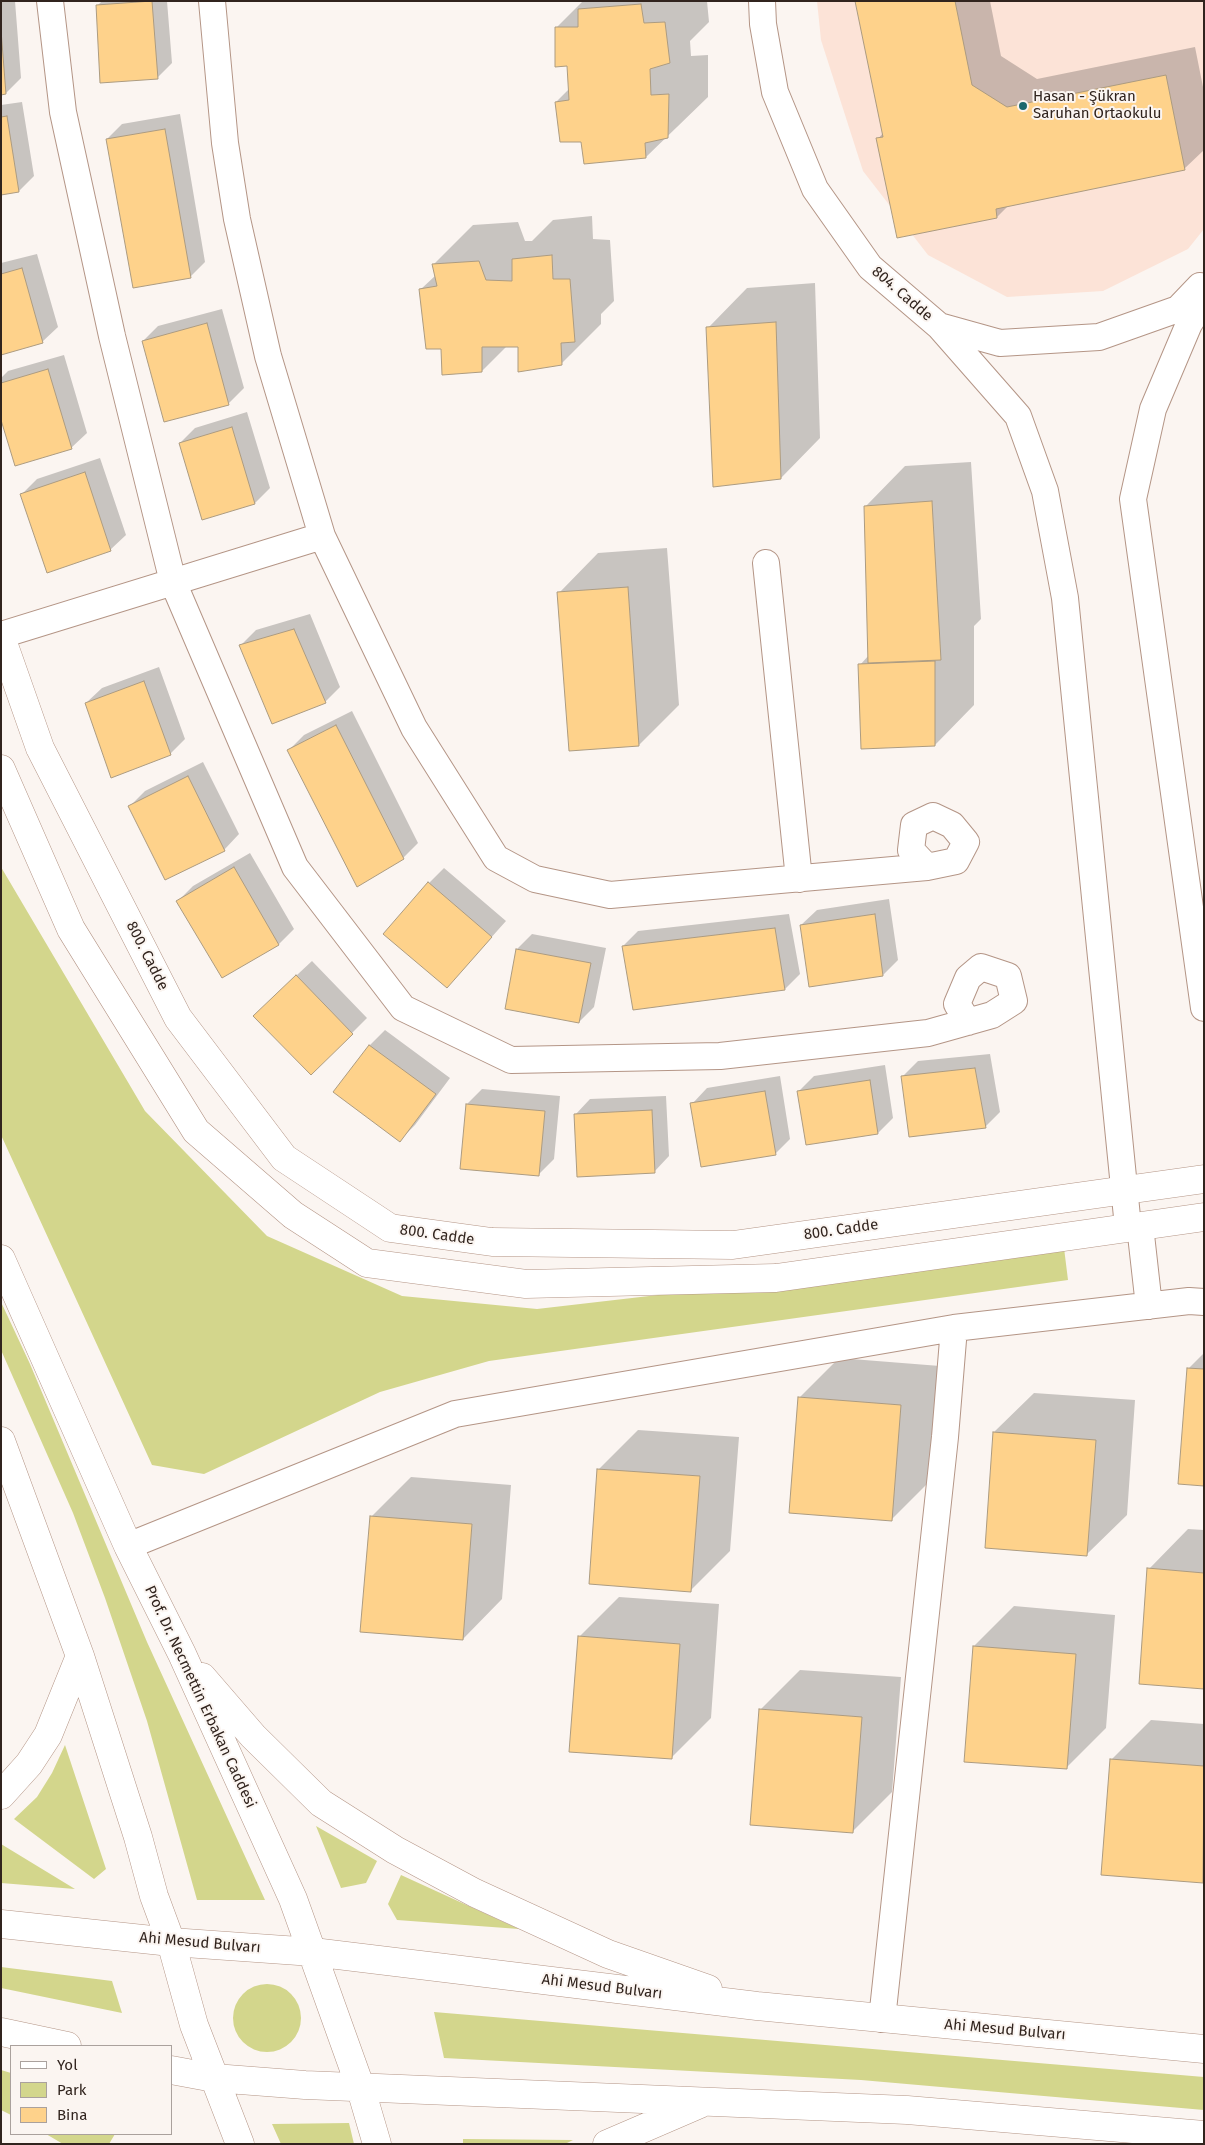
<!DOCTYPE html>
<meta charset="utf-8">
<style>
body{margin:0}
#map{position:relative;width:1205px;height:2145px;overflow:hidden;background:#fbf5f1;font-family:"Fira Sans",sans-serif}
canvas{display:block}
.frame{position:absolute;inset:0;border:2px solid #31241e;pointer-events:none}
.legend{position:absolute;left:10px;top:2045px;width:162px;height:90px;box-sizing:border-box;background:#fbf5f1;border:1px solid #aaa19d;margin:0;padding:6px 9px;list-style:none;font-size:15px;color:#31241e}
.legend li{display:flex;align-items:center;gap:10px;height:25px}
.legend b{width:25px;border:1px solid #aaa19d}
</style>
<div id="map">
<canvas width="1205" height="2145"></canvas>
<div class="frame"></div>
<ul class="legend">
<li><b style="height:6px;background:#fff"></b>Yol</li>
<li><b style="height:14px;background:#d3d68c"></b>Park</li>
<li><b style="height:14px;background:#fed28b"></b>Bina</li>
</ul>
</div>
<script>
const ctx = document.querySelector('canvas').getContext('2d');
ctx.lineJoin = 'round';
function paint(path, color) {
  ctx.fillStyle = color;
  ctx.fill(path, 'evenodd');
}
function toPath(rows) {
  const path = new Path2D();
  for (const r of rows) {
    if (r.length === 3) {
      path.moveTo(r[0] + r[2], r[1]);
      path.arc(r[0], r[1], r[2], 0, 2 * Math.PI);
      continue;
    }
    path.moveTo(r[0], r[1]);
    for (let i = 2; i < r.length; i += 2) path.lineTo(r[i], r[i + 1]);
  }
  return path;
}
function trace(path, color, width, dash) {
  ctx.strokeStyle = color;
  ctx.lineWidth = width;
  ctx.lineCap = dash ? 'butt' : 'round';
  ctx.setLineDash(dash || []);
  ctx.stroke(path);
}
function label(font, color, halo, rows, align = 'center') {
  ctx.font = font + ' "Fira Sans",sans-serif';
  ctx.lineWidth = 4;
  ctx.setLineDash([]);
  ctx.textBaseline = 'middle';
  ctx.strokeStyle = halo;
  ctx.fillStyle = color;
  for (const [text, x, y, turn = 0] of rows) {
    ctx.save();
    ctx.translate(x, y);
    ctx.rotate((+turn || 0) * Math.PI / 180);
    ctx.textAlign = isNaN(turn) ? turn : align;
    if (halo) ctx.strokeText(text, 0, 0);
    ctx.fillText(text, 0, 0);
    ctx.restore();
  }
}
const built = toPath([
 [817,1,1204,1,1204,229,1188,249,1103,291,1007,297,928,255,863,171,821,40]
]);
const green = toPath([
 [1,867,145,1111,267,1236,402,1296,537,1309,1064,1248,1068,1280,489,1361,380,1392,204,1474,152,1465,1,1135],
 [1,1302,30,1364,147,1642,265,1900,197,1900,147,1721,105,1598,73,1513,1,1350],
 [65,1745,106,1869,94,1879,14,1819,37,1797,52,1773],
 [316,1826,377,1861,366,1883,341,1888],
 [1,1844,75,1889,1,1883],
 [401,1875,519,1929,397,1920,388,1904],
 [1,1967,112,1981,122,2013,1,1988],
 [267,2018,34],
 [434,2012,1204,2077,1204,2110,861,2080,444,2058],
 [1,2070,11,2073,11,2115,1,2110],
 [349,2123,354,2144,281,2144,272,2124],
 [46,2134,115,2134,109,2144,63,2144],
 [463,2139,573,2140,565,2144,463,2144]
]);
const shadow = toPath([
 [1,1,15,1,21,78,6,93,1,93],
 [102,1,167,1,172,63,157,78,97,6],
 [583,1,707,1,709,22,690,41,691,56,708,55,708,97,646,157,582,141,556,102,570,88,568,64,556,28],
 [857,1,990,1,1001,56,1037,79,1195,47,1204,92,1204,150,1184,169,1009,205,997,217,878,139,883,133],
 [22,102,34,176,19,191,1,194,1,105],
 [180,114,205,262,190,277,107,139,122,124],
 [592,216,593,239,610,240,614,301,601,314,601,324,561,364,519,346,507,346,482,371,442,348,420,290,436,275,433,265,473,225,518,222,525,241,532,241,553,220],
 [37,254,58,327,42,342,1,353,1,263],
 [815,283,820,438,781,478,708,328,747,288],
 [222,309,244,388,229,403,143,341,158,326],
 [64,355,87,433,71,448,1,416,1,378,8,371],
 [247,412,270,488,255,503,180,443,195,428],
 [100,458,126,535,110,550,22,494,37,479],
 [971,462,981,619,974,626,974,705,935,745,860,665,869,655,866,506,905,466],
 [667,548,679,705,639,745,570,750,559,593,598,553],
 [310,614,340,687,325,702,241,645,256,630],
 [159,667,185,739,170,754,86,703,102,688],
 [352,711,418,843,403,858,289,750,304,735],
 [203,762,239,834,224,850,130,806,145,791],
 [250,853,294,929,279,944,222,976,178,901,193,886],
 [444,868,506,921,447,987,429,883],
 [889,899,898,960,883,975,801,925,817,910],
 [789,914,800,974,785,989,623,946,638,931],
 [532,934,606,948,594,1007,579,1022,517,949],
 [312,961,367,1018,311,1074,269,1001],
 [385,1030,450,1078,415,1125,400,1140,335,1092,370,1045],
 [990,1054,1000,1112,985,1127,902,1077,918,1061],
 [885,1065,893,1118,878,1133,798,1092,814,1076],
 [780,1076,790,1139,775,1154,692,1104,707,1088],
 [482,1089,560,1096,554,1159,539,1174,467,1104],
 [666,1096,669,1156,654,1172,575,1115,590,1099],
 [1204,1353,1204,1485,1188,1369],
 [839,1358,940,1366,931,1480,891,1520,799,1398],
 [1034,1393,1135,1400,1127,1515,1087,1554,994,1432],
 [638,1430,739,1437,730,1551,690,1591,599,1469],
 [411,1477,511,1485,502,1599,463,1639,371,1517],
 [1188,1529,1204,1530,1204,1688,1149,1569],
 [619,1597,719,1604,711,1718,671,1758,579,1637],
 [1014,1606,1115,1615,1106,1728,1066,1768,974,1646],
 [800,1670,901,1677,892,1792,853,1831,760,1710],
 [1151,1720,1204,1724,1203,1882,1111,1760]
]);
const building = toPath([
 [152,1,158,79,100,83,96,5,152,1],
 [855,1,955,1,972,85,1007,107,1166,75,1185,170,996,209,997,218,897,238,876,138,883,137,855,1],
 [641,4,644,23,665,22,670,63,650,69,651,95,669,94,668,138,645,143,646,158,584,164,581,142,560,142,555,102,569,100,567,66,555,67,555,27,578,27,578,9,641,4],
 [1,30,6,94,1,95,1,30],
 [7,116,19,192,1,195,1,117,7,116],
 [165,129,191,278,133,288,106,139,165,129],
 [552,255,553,279,570,279,575,342,561,343,562,365,518,372,518,347,482,347,482,372,442,375,441,349,426,349,419,289,437,286,432,264,479,261,486,280,512,281,512,259,552,255],
 [22,268,43,343,1,355,1,274,22,268],
 [776,322,781,479,713,487,706,327,776,322],
 [207,323,229,405,164,422,142,341,207,323],
 [48,369,72,449,15,466,1,420,1,383,48,369],
 [232,427,255,504,202,520,179,443,232,427],
 [85,472,111,551,47,573,20,494,85,472],
 [932,501,941,660,868,663,864,506,932,501],
 [628,587,639,746,569,751,557,592,628,587],
 [294,629,326,703,272,724,239,645,294,629],
 [935,661,935,746,861,749,858,664,935,661],
 [144,681,171,755,111,778,85,703,144,681],
 [336,725,404,859,357,887,287,750,336,725],
 [188,776,225,851,165,880,128,806,188,776],
 [234,867,279,945,222,978,176,901,234,867],
 [428,882,492,937,447,988,383,934,428,882],
 [875,914,883,976,809,987,800,925,875,914],
 [775,928,785,990,633,1010,622,946,775,928],
 [516,949,591,963,579,1023,505,1009,516,949],
 [296,975,353,1034,311,1075,253,1016,296,975],
 [369,1045,436,1094,400,1142,333,1092,369,1045],
 [975,1068,986,1128,909,1137,901,1076,975,1068],
 [870,1080,878,1134,806,1145,797,1091,870,1080],
 [765,1091,776,1155,701,1167,690,1103,765,1091],
 [466,1104,545,1111,539,1176,460,1169,466,1104],
 [652,1110,655,1173,577,1177,574,1114,652,1110],
 [1187,1368,1204,1369,1204,1486,1178,1484,1187,1368],
 [798,1397,901,1405,892,1521,789,1513,798,1397],
 [993,1432,1096,1440,1087,1556,985,1548,993,1432],
 [597,1469,700,1476,691,1592,589,1584,597,1469],
 [370,1516,472,1524,463,1640,360,1632,370,1516],
 [1147,1568,1204,1573,1204,1689,1139,1684,1147,1568],
 [578,1636,680,1644,672,1759,569,1752,578,1636],
 [973,1646,1076,1654,1067,1769,964,1762,973,1646],
 [759,1709,862,1717,853,1833,750,1825,759,1709],
 [1110,1759,1204,1766,1203,1883,1101,1875,1110,1759]
]);
const street = toPath([
 [50,1,63,112,112,336,173,582,295,867,403,1008,511,1060,720,1056,928,1033,992,1015,1014,1001,1008,976,981,967,968,978,957,1004,968,1022],
 [212,1,225,143,237,219,268,356,322,536,414,728,496,858,535,879,610,895,927,867,956,861,966,842,952,825,933,816,914,825,911,850,927,867],
 [762,1,763,24,775,92,815,189,870,267,939,326,1000,343,1099,337,1178,309,1200,286],
 [1204,300,1189,324,1153,409,1133,499,1204,1008],
 [939,326,1018,416,1045,491,1065,598,1128,1227],
 [766,563,799,879],
 [1,635,322,536],
 [1140,1226,1149,1306],
 [128,1546,455,1414,954,1328,1189,1301,1204,1302],
 [882,2019,945,1437,954,1328]
]);
const secondary = toPath([
 [1,637,40,748,178,1018,284,1158,390,1228,492,1242,733,1245,1204,1179],
 [1,769,71,929,196,1131,293,1215,367,1263,526,1284,776,1278,1204,1217],
 [1,1259,128,1546,182,1654,293,1899,360,2086,377,2144],
 [1,1441,80,1656,138,1837,154,1896,171,1942,194,2025,240,2144],
 [202,1677,253,1736,321,1803,395,1850,475,1893,608,1954,708,1989],
 [1,1795,29,1764,48,1735,80,1656],
 [1,1924,171,1942,313,1952,757,2006,1204,2049],
 [1,2032,67,2046],
 [171,2070,214,2078,305,2085,907,2110,1204,2135],
 [607,2144,700,2104]
]);
const markers = [
 [1023,106,5,"#1b686e"]
];
const poiNames = [
 ["Hasan - Şükran",1033,97],
 ["Saruhan Ortaokulu",1033,114]
];
const streetNames = [
 ["804. Cadde",902,294,41],
 ["800. Cadde",147,956,63],
 ["800. Cadde",841,1230,-8],
 ["800. Cadde",437,1235,8],
 ["Prof. Dr. Necmettin Erbakan Caddesi",200,1697,65],
 ["Ahi Mesud Bulvarı",200,1943,5],
 ["Ahi Mesud Bulvarı",602,1987,7],
 ["Ahi Mesud Bulvarı",1005,2030,5]
];
paint(built, '#fce3d7');
paint(green, '#d3d68c');
paint(shadow, '#0003');
paint(building, '#fed28b');
trace(building, '#ac9b80', 1);
trace(street, '#b49586', 28);
trace(secondary, '#b49586', 29);
trace(street, '#fff', 26);
trace(secondary, '#fff', 28);
for (const [x, y, r, color] of markers) {
  const dot = new Path2D();
  dot.arc(x, y, r, 0, 2 * Math.PI);
  ctx.fillStyle = color;
  ctx.fill(dot);
  trace(dot, '#fbf5f1', 2);
}
label('15px', '#31241e', '#fbf5f1', poiNames, 'left');
label('15px', '#31241e', '#fbf5f1', streetNames);
</script>
